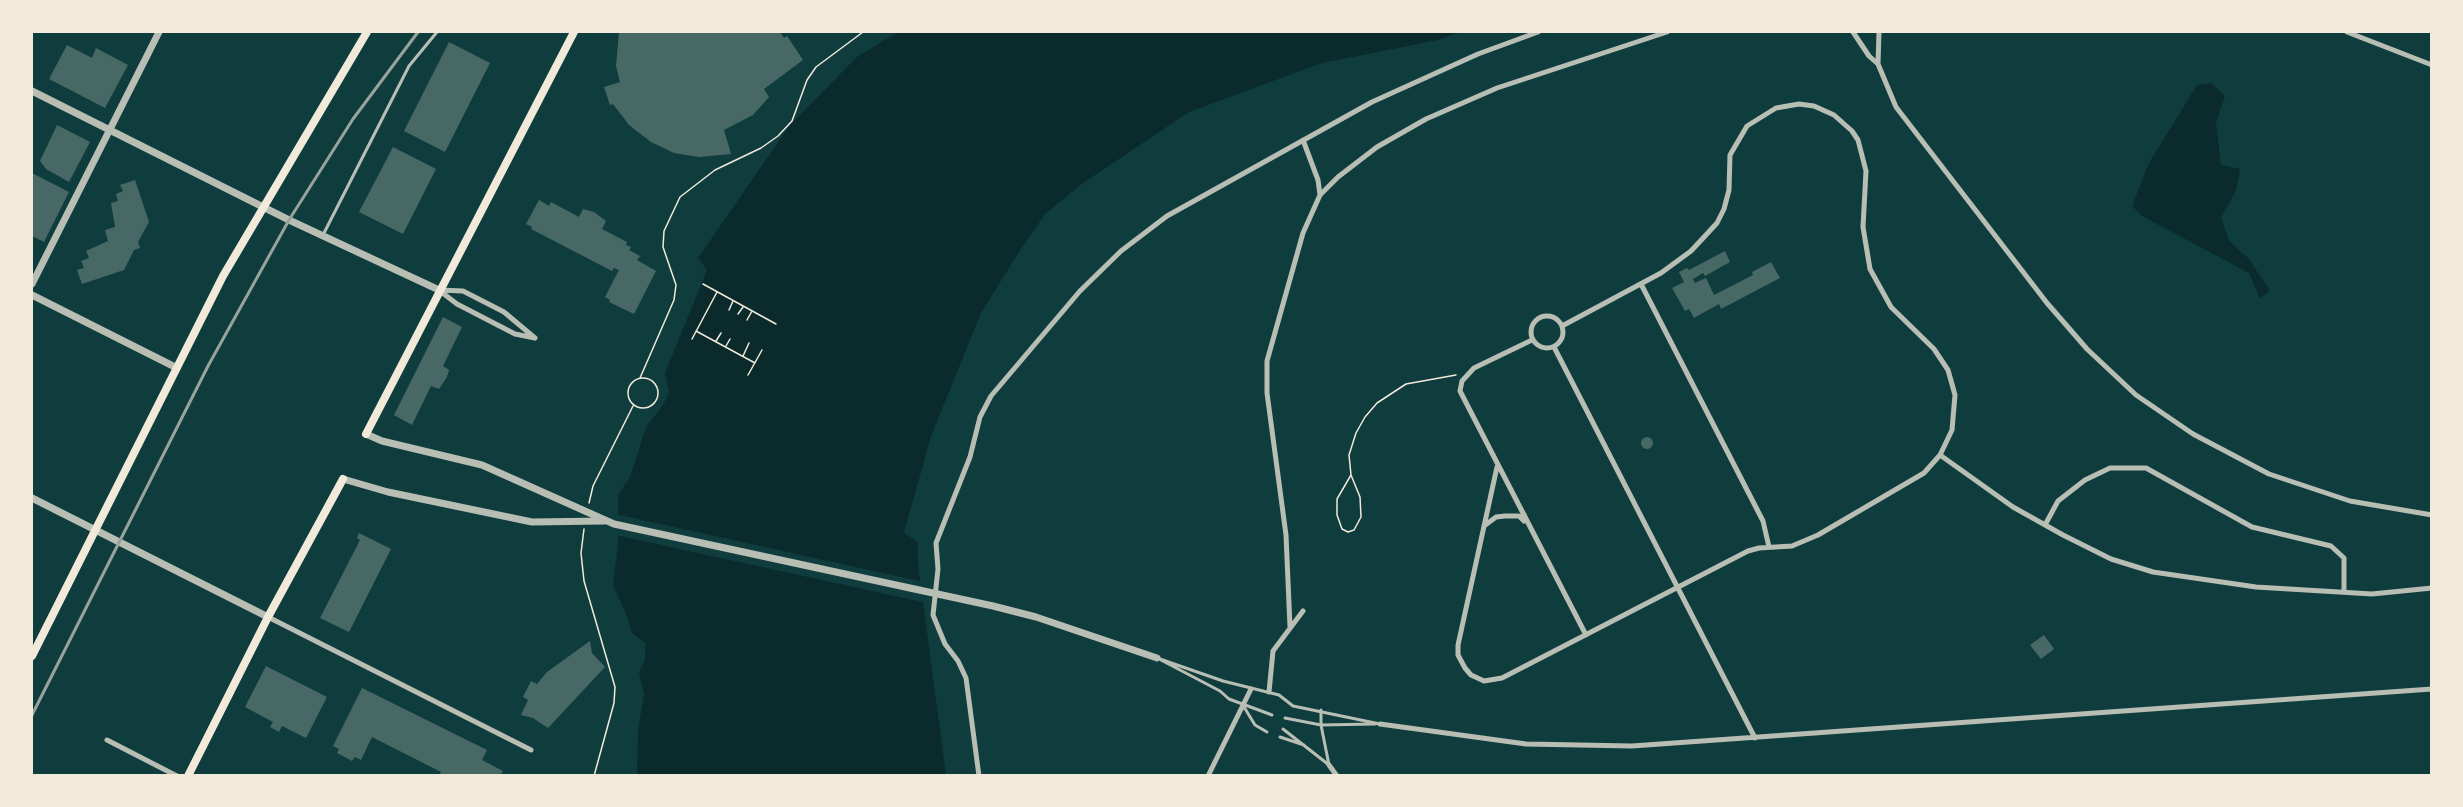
<!DOCTYPE html>
<style>
body{margin:0}
#map{position:relative;width:2463px;height:807px;overflow:hidden;background:#0f3d3e;font-family:"Sofia Sans Condensed",sans-serif}
canvas{display:block}
.frame{position:absolute;inset:0;border:33px solid #f1e9da;pointer-events:none}
</style>
<div id="map">
<canvas width="2463" height="807"></canvas>
<div class="frame"></div>
</div>
<script>
const ctx = document.querySelector('canvas').getContext('2d');
ctx.lineJoin = 'round';
function paint(path, color) {
  ctx.fillStyle = color;
  ctx.fill(path, 'evenodd');
}
function toPath(rows) {
  const path = new Path2D();
  for (const r of rows) {
    if (r.length === 3) {
      path.moveTo(r[0] + r[2], r[1]);
      path.arc(r[0], r[1], r[2], 0, 2 * Math.PI);
      continue;
    }
    path.moveTo(r[0], r[1]);
    for (let i = 2; i < r.length; i += 2) path.lineTo(r[i], r[i + 1]);
  }
  return path;
}
function trace(path, color, width, dash) {
  ctx.strokeStyle = color;
  ctx.lineWidth = width;
  ctx.lineCap = dash ? 'butt' : 'round';
  ctx.setLineDash(dash || []);
  ctx.stroke(path);
}
const water = toPath([
 [898,32,1460,32,1438,40,1322,63,1189,112,1083,183,1045,214,1019,252,981,313,931,436,904,533,918,542,918,564,946,775,637,775,638,730,644,694,639,672,645,660,645,643,632,633,626,613,613,586,618,544,618,495,630,477,646,427,663,405,669,393,665,373,707,270,698,258,790,125,857,57],
 [2211,83,2225,96,2216,122,2221,165,2240,169,2236,191,2221,217,2229,241,2248,258,2270,290,2260,299,2249,273,2142,216,2132,206,2149,163,2197,85]
]);
const pier = toPath([
 [615,514,924,582,927,603,615,535]
]);
const building = toPath([
 [619,32,780,32,784,38,787,36,803,60,764,89,769,97,753,115,724,130,731,154,699,157,674,153,651,142,629,125,613,104,610,105,604,87,620,82,616,66],
 [449,42,490,63,445,152,404,131],
 [67,45,92,58,96,48,128,65,105,108,49,79],
 [57,125,90,142,69,182,46,169,40,161],
 [393,147,436,169,403,234,359,212],
 [32,173,69,192,44,242,32,236],
 [135,180,149,222,138,242,140,248,134,250,124,270,82,284,77,270,84,268,81,261,89,258,86,251,108,241,105,230,115,227,111,203,118,201,116,194,123,191,120,185],
 [539,200,549,206,551,202,579,217,583,209,594,212,606,221,602,229,627,242,626,245,631,247,629,250,640,256,637,260,656,271,634,314,609,302,610,300,605,297,619,270,614,268,612,271,531,229,532,227,526,224],
 [1725,251,1730,262,1705,276,1703,273,1693,279,1695,283,1706,278,1714,295,1753,275,1752,272,1771,262,1780,278,1721,309,1719,304,1694,318,1689,309,1685,311,1672,288,1684,282,1679,272,1687,268,1689,270],
 [443,317,462,327,443,366,449,370,447,377,439,389,431,386,412,425,394,415],
 [1647,443,6],
 [359,533,391,549,349,632,320,618,360,540,357,538],
 [2044,635,2054,649,2041,659,2030,645],
 [590,641,592,653,605,667,548,728,533,718,521,715,528,700,523,697,531,681,537,684,547,672],
 [266,666,327,697,306,738,282,726,279,732,270,727,273,722,245,707],
 [362,688,487,750,482,760,503,771,500,776,439,776,441,772,372,737,361,760,355,757,352,761,337,753,339,749,333,746]
]);
const path = toPath([
 [703,284,776,324],
 [729,310,733,301],
 [738,314,743,307],
 [747,320,752,311],
 [696,331,755,363],
 [692,339,717,292],
 [716,341,721,333],
 [726,346,730,339],
 [743,356,749,343],
 [748,375,762,350],
 [643,393,15],
 [640,378,674,300,676,285,663,247,664,231,680,197,715,170,761,148,778,136,792,121,807,80,816,67,863,32],
 [1351,475,1337,499,1337,515,1342,529,1348,532,1354,530,1361,517,1360,497,1351,475,1349,455,1356,433,1365,417,1377,403,1406,384,1456,375],
 [589,503,593,486,633,406],
 [584,529,581,553,584,581,615,687,614,703,594,776]
]);
const service = toPath([
 [323,235,409,66,437,32],
 [1157,658,1223,681,1279,695,1293,706,1380,724],
 [1161,660,1220,691,1229,699,1272,715],
 [1244,707,1255,725,1267,732],
 [1285,718,1321,725,1375,724],
 [1283,729,1329,765,1321,725,1321,710],
 [1280,737,1304,745]
]);
const minor = toPath([
 [1853,32,1869,56,1878,64],
 [1879,32,1878,64,1896,107,2047,303,2087,349,2136,395,2193,434,2269,474,2350,501,2432,515],
 [2347,32,2432,65],
 [1303,140,1318,180,1320,195],
 [1641,284,1763,521,1769,547],
 [439,290,463,291,504,312,535,338],
 [440,291,457,304,515,334,535,338],
 [1547,332,16],
 [1532,340,1474,368,1462,381,1460,391,1586,635],
 [1554,347,1755,738],
 [1940,455,2013,507,2063,535,2111,559,2153,572,2256,587,2372,594,2432,588],
 [1497,467,1458,645,1458,655,1465,668,1471,675,1484,681,1502,678,1748,551,1759,548,1792,546,1818,535,1924,473,1940,455,1952,430,1955,395,1948,370,1934,349,1891,307,1870,269,1863,227,1866,171,1858,140,1852,131,1834,115,1814,106,1799,104,1776,108,1747,126,1730,155,1729,190,1724,209,1717,223,1705,236,1691,251,1661,273,1562,326],
 [2045,525,2058,501,2085,480,2110,468,2146,468,2252,527,2331,546,2344,558,2344,591],
 [1484,526,1496,517,1505,516,1519,516,1524,521],
 [268,617,531,750],
 [1290,627,1286,535,1267,393,1267,361,1303,233,1320,195,1338,177,1377,147,1426,119,1497,88,1667,32],
 [1269,692,1273,651,1303,611],
 [1380,724,1526,744,1632,746,2432,689],
 [107,740,177,776],
 [1329,765,1337,776],
 [979,776,966,678,958,661,945,644,933,615,938,569,936,543,970,457,980,417,991,396,1080,291,1121,251,1167,216,1372,102,1478,54,1538,32],
 [1208,776,1251,689]
]);
const tertiary = toPath([
 [32,91,289,220,439,290],
 [32,284,159,32],
 [32,295,177,368],
 [366,434,382,441,482,465,614,524,993,606,1036,617,1157,658],
 [343,479,388,492,532,522,604,521],
 [32,498,268,617]
]);
const secondary = toPath([
 [366,434,574,32],
 [188,776,268,617,343,479]
]);
const primary = toPath([
 [32,656,223,276,367,32]
]);
const rail = toPath([
 [32,715,208,366,289,220,353,119,418,32]
]);
paint(water, '#0a2a2b');
paint(pier, '#0f3d3e');
paint(building, '#486865');
trace(path, '#f1e9da', 1.5);
trace(service, '#b8beb3', 3);
trace(minor, '#b8beb3', 5);
trace(tertiary, '#b8beb3', 7);
trace(secondary, '#f1e9da', 8);
trace(primary, '#f1e9da', 8);
trace(rail, '#97a49c', 3);
</script>
